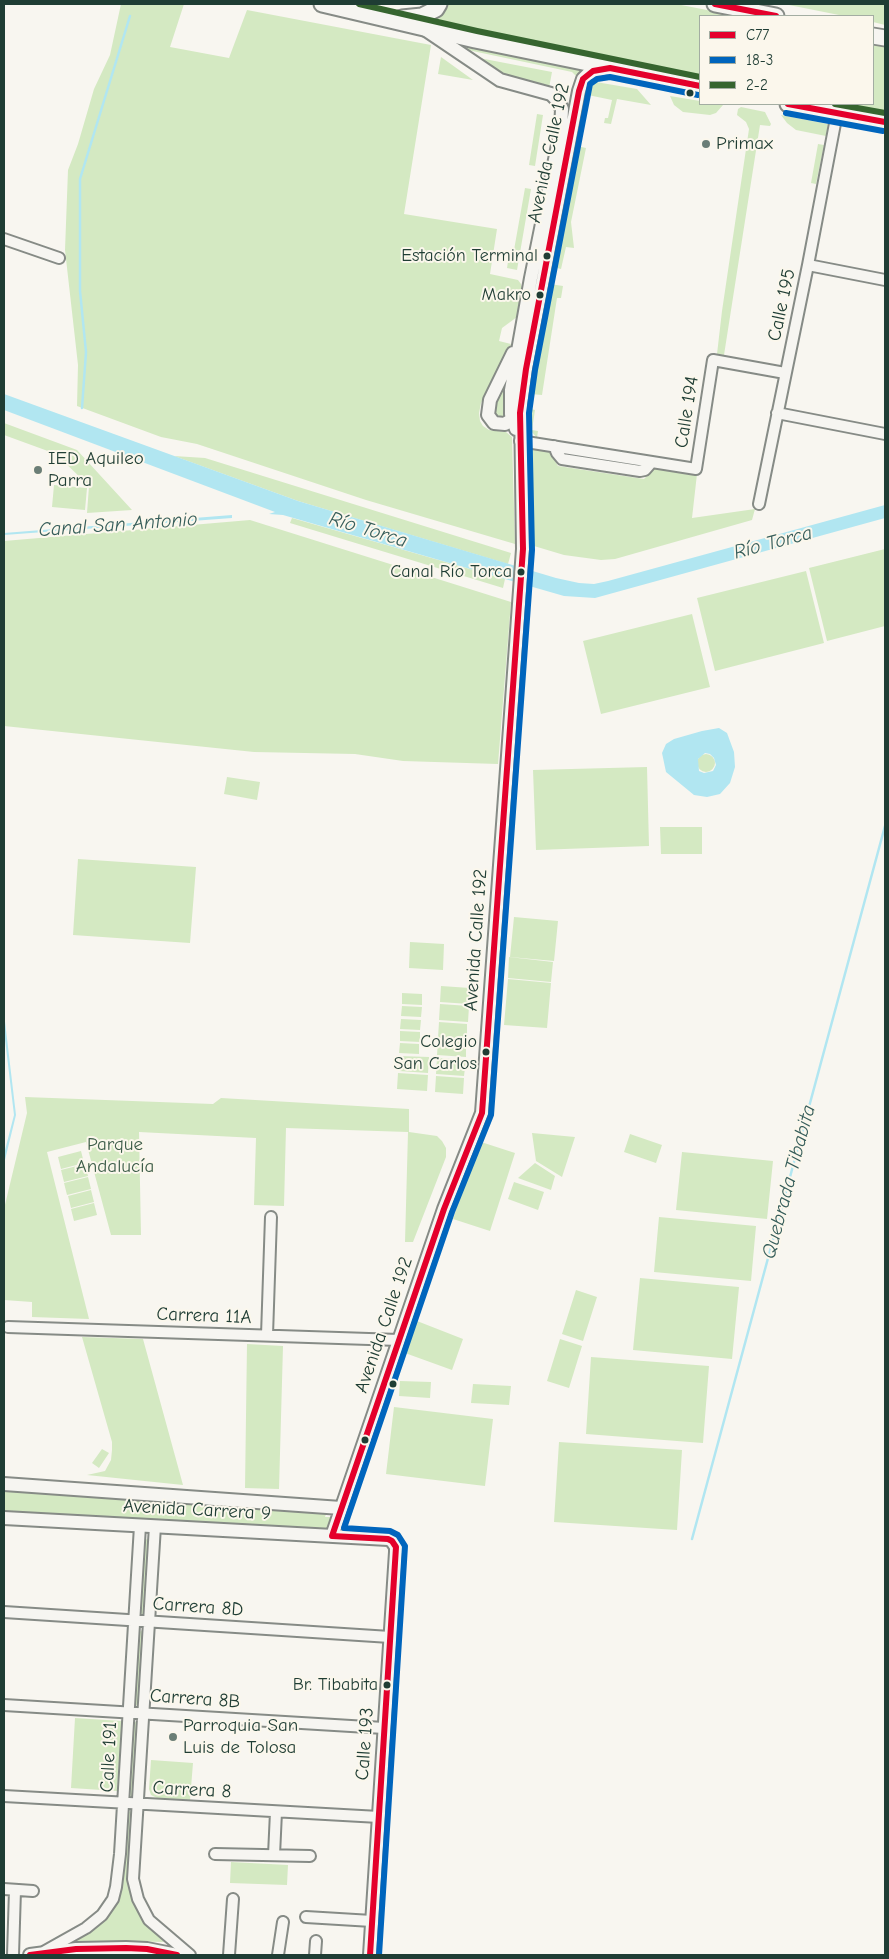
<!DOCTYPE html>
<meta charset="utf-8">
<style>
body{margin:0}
#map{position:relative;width:889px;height:1959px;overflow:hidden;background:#f8f6f0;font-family:"Comic Neue",sans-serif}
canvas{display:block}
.frame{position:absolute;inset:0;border:5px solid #1f3d34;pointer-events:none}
.legend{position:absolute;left:699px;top:15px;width:175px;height:90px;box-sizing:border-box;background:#fbf7ec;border:1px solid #a3ada2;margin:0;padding:6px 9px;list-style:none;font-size:15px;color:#1f3d34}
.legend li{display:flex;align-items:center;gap:10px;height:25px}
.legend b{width:25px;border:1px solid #a3ada2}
</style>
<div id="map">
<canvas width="889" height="1959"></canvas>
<div class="frame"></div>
<ul class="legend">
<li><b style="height:6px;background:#e4002b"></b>C77</li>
<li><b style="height:6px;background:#0065bd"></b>18-3</li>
<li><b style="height:6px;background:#36652f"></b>2-2</li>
</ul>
</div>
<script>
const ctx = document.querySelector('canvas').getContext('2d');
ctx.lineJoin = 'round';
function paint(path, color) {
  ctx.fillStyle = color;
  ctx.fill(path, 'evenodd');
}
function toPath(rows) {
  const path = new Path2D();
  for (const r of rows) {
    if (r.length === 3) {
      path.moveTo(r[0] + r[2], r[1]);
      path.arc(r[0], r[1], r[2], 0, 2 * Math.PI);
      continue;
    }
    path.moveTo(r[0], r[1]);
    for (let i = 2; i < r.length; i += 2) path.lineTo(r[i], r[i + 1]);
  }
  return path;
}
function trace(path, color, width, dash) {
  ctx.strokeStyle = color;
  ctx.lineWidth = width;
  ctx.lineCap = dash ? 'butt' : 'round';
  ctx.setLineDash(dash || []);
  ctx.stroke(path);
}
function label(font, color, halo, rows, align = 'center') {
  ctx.font = font + ' "Comic Neue",sans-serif';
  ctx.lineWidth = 4;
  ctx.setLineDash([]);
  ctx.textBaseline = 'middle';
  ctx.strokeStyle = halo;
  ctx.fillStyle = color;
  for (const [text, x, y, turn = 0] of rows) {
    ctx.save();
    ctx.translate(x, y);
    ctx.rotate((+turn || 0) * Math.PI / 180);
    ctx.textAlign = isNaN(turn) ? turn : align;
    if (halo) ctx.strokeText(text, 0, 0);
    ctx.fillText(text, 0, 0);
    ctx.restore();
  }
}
const green = toPath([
 [121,4,184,4,170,47,229,58,247,10,431,45,404,214,497,229,490,274,518,280,521,284,522,290,517,317,502,328,499,341,511,344,481,403,479,413,480,421,483,426,489,430,506,432,512,437,515,544,366,500,197,444,161,437,77,406,78,365,65,250,68,170,78,144,94,89,110,55],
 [449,4,676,4,738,16,700,16,700,80,429,21,438,17],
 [784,4,885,4,885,25,873,22,873,16,844,16],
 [439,36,589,70,576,82,576,76,572,72,463,49],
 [873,41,885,44,885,116,824,104,873,104],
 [441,57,473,80,438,74],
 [474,57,552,72,549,88,500,73],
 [596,82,637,89,651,105,617,99,611,124,604,123,605,118,608,118,612,100,588,95,590,86],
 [670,96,700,101,700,104,723,105,716,113,710,115,683,112,674,105],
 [741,107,765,112,771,124,770,126,760,125,724,355,717,354,722,311,749,129,746,122,737,115,738,109],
 [537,114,543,115,535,166,529,165],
 [781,115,828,124,826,136,796,130,787,123],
 [818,144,824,145,816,184,811,183],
 [577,146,586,148,571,222,574,248,566,247,561,269,553,267],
 [525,188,531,189,517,270,507,268,509,255,514,250],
 [550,284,563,286,561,298,557,298,542,395,530,394],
 [504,385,505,418,500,421,493,412],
 [527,408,535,410,532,430,538,431,537,438,525,424],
 [4,423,77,450,132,510,87,513,89,486,56,454,4,435],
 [530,448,550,452,558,466,644,479,654,468,697,474,692,518,755,509,752,520,615,559,601,560,564,555,534,546],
 [174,456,205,458,511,553,508,564,298,501],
 [54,485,87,488,85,510,52,507],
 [292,518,505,579,503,588,290,523],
 [250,520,511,602,498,764,403,761,355,754,254,752,4,726,4,541],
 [885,549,885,626,827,641,809,568],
 [806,571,824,643,715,671,697,598],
 [692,614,710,687,601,714,583,641],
 [706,763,9],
 [647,767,649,846,536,850,533,770],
 [227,777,260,782,257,800,224,794],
 [660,827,702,827,702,854,661,854],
 [78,859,196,867,190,943,73,935],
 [514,917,558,921,554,961,510,957],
 [410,942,444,944,443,970,409,968],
 [509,957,553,962,551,982,508,978],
 [508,979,551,983,547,1028,504,1025],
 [441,986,470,988,469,1004,440,1002],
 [402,993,422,994,422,1005,402,1004],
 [440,1004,469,1006,468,1022,439,1020],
 [402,1006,422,1007,421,1017,401,1016],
 [401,1019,421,1020,420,1030,400,1029],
 [439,1022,467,1024,467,1039,438,1038],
 [400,1031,420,1032,420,1042,400,1041],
 [438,1040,466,1042,466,1057,437,1055],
 [400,1043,419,1044,419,1054,399,1053],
 [399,1056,429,1057,428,1073,399,1071],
 [437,1058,466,1060,464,1076,436,1074],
 [398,1073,428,1075,427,1091,397,1089],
 [436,1076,464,1078,463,1094,435,1092],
 [25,1097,213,1104,221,1098,409,1109,409,1132,437,1136,442,1141,446,1148,446,1157,413,1242,405,1242,408,1132,286,1128,284,1206,254,1205,256,1138,139,1132,141,1235,111,1235,86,1142,47,1152,89,1319,32,1317,32,1302,4,1300,4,1209,27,1113],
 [532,1133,575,1137,562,1177,536,1161],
 [630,1134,662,1145,656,1163,624,1152],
 [478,1141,515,1153,490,1231,453,1219],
 [81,1151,84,1163,61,1169,58,1157],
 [682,1152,773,1161,767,1219,676,1210],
 [535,1163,555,1176,551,1190,518,1178],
 [85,1164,88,1176,64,1182,61,1170],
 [88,1177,91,1189,67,1195,64,1183],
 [514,1182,544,1192,538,1210,508,1199],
 [91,1190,94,1202,71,1208,68,1196],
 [94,1203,97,1215,74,1221,71,1209],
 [659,1217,756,1226,751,1281,654,1272],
 [640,1278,739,1287,732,1359,633,1350],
 [576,1290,597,1297,583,1341,562,1334],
 [417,1321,463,1339,452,1370,405,1353],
 [82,1337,143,1339,183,1485,87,1475,105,1471,111,1460,112,1450,112,1442],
 [560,1339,582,1346,569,1388,547,1381],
 [247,1344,283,1346,279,1489,245,1488],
 [591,1357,709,1366,703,1443,586,1434],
 [400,1381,431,1382,430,1398,399,1396],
 [473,1384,511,1386,509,1405,471,1403],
 [394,1407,493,1419,485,1486,386,1474],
 [559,1442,682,1450,677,1530,554,1522],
 [102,1449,109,1453,99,1468,92,1463],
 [4,1491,326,1514,325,1517,331,1517,328,1528,322,1528,321,1530,4,1513],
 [147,1539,149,1541,145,1612,142,1615,140,1611,144,1541],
 [142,1630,144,1632,140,1703,137,1706,135,1703,140,1632],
 [75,1718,122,1721,117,1791,71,1788],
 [137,1721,138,1722,134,1794,131,1797,129,1794,134,1723],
 [151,1760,193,1763,190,1800,157,1798,151,1795,149,1789],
 [131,1811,137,1906,147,1925,164,1942,120,1941,69,1943,108,1913,128,1812],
 [231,1862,288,1865,287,1885,230,1883]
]);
const water = toPath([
 [4,394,298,501,556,578,579,583,594,584,608,581,885,505,885,518,595,598,564,596,283,515,269,514,275,512,4,410],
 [232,515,232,518,4,535,4,533],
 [719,728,727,733,734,752,735,767,730,783,720,794,707,797,694,795,666,772,662,753,666,744,674,739,702,731],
 [705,753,710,754,714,758,716,765,713,771,704,773,699,771,698,759],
 [4,1013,16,1115,4,1164,4,1154,14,1115,4,1031]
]);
const stream = toPath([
 [82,408,86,352,80,291,80,179,130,16],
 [692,1539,885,826]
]);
const minor = toPath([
 [4,239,59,258],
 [808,265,885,280],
 [777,413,885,434],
 [520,441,696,469,713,360,785,373],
 [554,446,557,453,562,459,640,471,645,470,652,462],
 [759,504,808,265,837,113],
 [8,1327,399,1340],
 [267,1335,271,1217],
 [155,1526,133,1879,138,1899,149,1920,190,1955],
 [4,1612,390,1637],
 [4,1705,384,1728],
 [4,1796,379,1817],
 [215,1854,310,1856],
 [274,1855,276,1812],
 [4,1889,33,1891],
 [306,1917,372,1921],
 [45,1951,86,1928,102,1915,113,1899,116,1887,120,1854,140,1526],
 [13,1955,15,1890],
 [229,1955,233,1899],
 [278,1955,283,1922],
 [315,1955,316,1941]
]);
const major = toPath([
 [426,30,500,80,551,94,557,100,562,109,561,130,531,278,511,390,511,414,516,429],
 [513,353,490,400,488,415,494,423,505,424,512,419,516,413],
 [4,1484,341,1508],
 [4,1518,388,1539,392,1541,396,1547,396,1552,370,1955],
 [332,1536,444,1209,482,1113,523,549,521,405,526,369,579,91,583,79,588,74,607,68],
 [30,1955,76,1949,126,1948,147,1949,177,1955]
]);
const highway = toPath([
 [322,4,475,40,700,86],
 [715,4,776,16],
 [402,18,422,16,436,9,439,4],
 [873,36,885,38],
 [788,104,885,122]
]);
const bus1 = toPath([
 [715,4,776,16],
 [788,104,885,122],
 [30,1955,76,1949,126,1948,147,1949,177,1955],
 [370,1955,396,1547,392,1541,388,1539,332,1536,444,1209,482,1113,523,549,520,413,526,369,579,91,583,79,593,71,610,68,700,86]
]);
const bus2 = toPath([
 [786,113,883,131],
 [379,1955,405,1546,398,1535,390,1531,344,1528,452,1212,491,1115,532,550,529,413,535,370,590,84,597,79,610,77,698,95]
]);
const bus3 = toPath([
 [359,4,477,31,700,77],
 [835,104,885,113]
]);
const markers = [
 [690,93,4.5,"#1f3d34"],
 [706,144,5,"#6b7e76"],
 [547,256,4.5,"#1f3d34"],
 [540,295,4.5,"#1f3d34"],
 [38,470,5,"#6b7e76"],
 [521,572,4.5,"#1f3d34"],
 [486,1052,4.5,"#1f3d34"],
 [393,1384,4.5,"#1f3d34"],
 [365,1440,4.5,"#1f3d34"],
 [387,1685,4.5,"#1f3d34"],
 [173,1737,5,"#6b7e76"]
];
const busNames = [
 ["Estación Terminal",538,256],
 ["Makro",531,295],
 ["Canal Río Torca",512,572],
 ["Colegio",477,1042],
 ["San Carlos",477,1064],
 ["Br. Tibabita",378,1685]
];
const poiNames = [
 ["Primax",716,144],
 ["IED Aquileo",48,459],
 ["Parra",48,481],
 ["Parroquia San",183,1726],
 ["Luis de Tolosa",183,1748]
];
const streetNames = [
 ["Avenida Calle 192",549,153,-78],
 ["Calle 195",782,305,-78],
 ["Calle 194",687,412,-81],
 ["Avenida Calle 192",476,940,-86],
 ["Carrera 11A",204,1316,2],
 ["Avenida Calle 192",384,1325,-71],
 ["Avenida Carrera 9",197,1510,3],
 ["Carrera 8D",198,1607,4],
 ["Carrera 8B",195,1699,4],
 ["Calle 193",365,1744,-86],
 ["Calle 191",109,1757,-87],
 ["Carrera 8",192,1790,3]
];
const parkNames = [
 ["Parque",115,1145],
 ["Andalucía",115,1167]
];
const waterNames = [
 ["Canal San Antonio",118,525,-4],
 ["Río Torca",368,530,17],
 ["Río Torca",773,543,-15],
 ["Quebrada Tibabita",789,1182,-75]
];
paint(green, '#d4e9c2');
paint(water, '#b1e6f1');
trace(stream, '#b1e6f1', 2.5);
trace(minor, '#868b86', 14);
trace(major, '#868b86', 16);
trace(highway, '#868b86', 19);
trace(minor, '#f6f5f1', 10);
trace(major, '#f6f5f1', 12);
trace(highway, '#f6f5f1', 15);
trace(bus1, '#e4002b', 6);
trace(bus2, '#0065bd', 6);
trace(bus3, '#36652f', 6);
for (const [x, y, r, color] of markers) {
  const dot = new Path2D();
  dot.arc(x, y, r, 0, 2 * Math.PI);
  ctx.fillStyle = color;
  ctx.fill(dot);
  trace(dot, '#fbf7ec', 2);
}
label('18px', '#1f3d34', '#fbf7ec', busNames, 'right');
label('19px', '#1f3d34', '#fbf7ec', poiNames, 'left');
label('19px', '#1f3d34', '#fbf7ec', streetNames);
label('19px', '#3d5d49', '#fbf7ec', parkNames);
label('italic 20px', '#365d5a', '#fbf7ec', waterNames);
</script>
